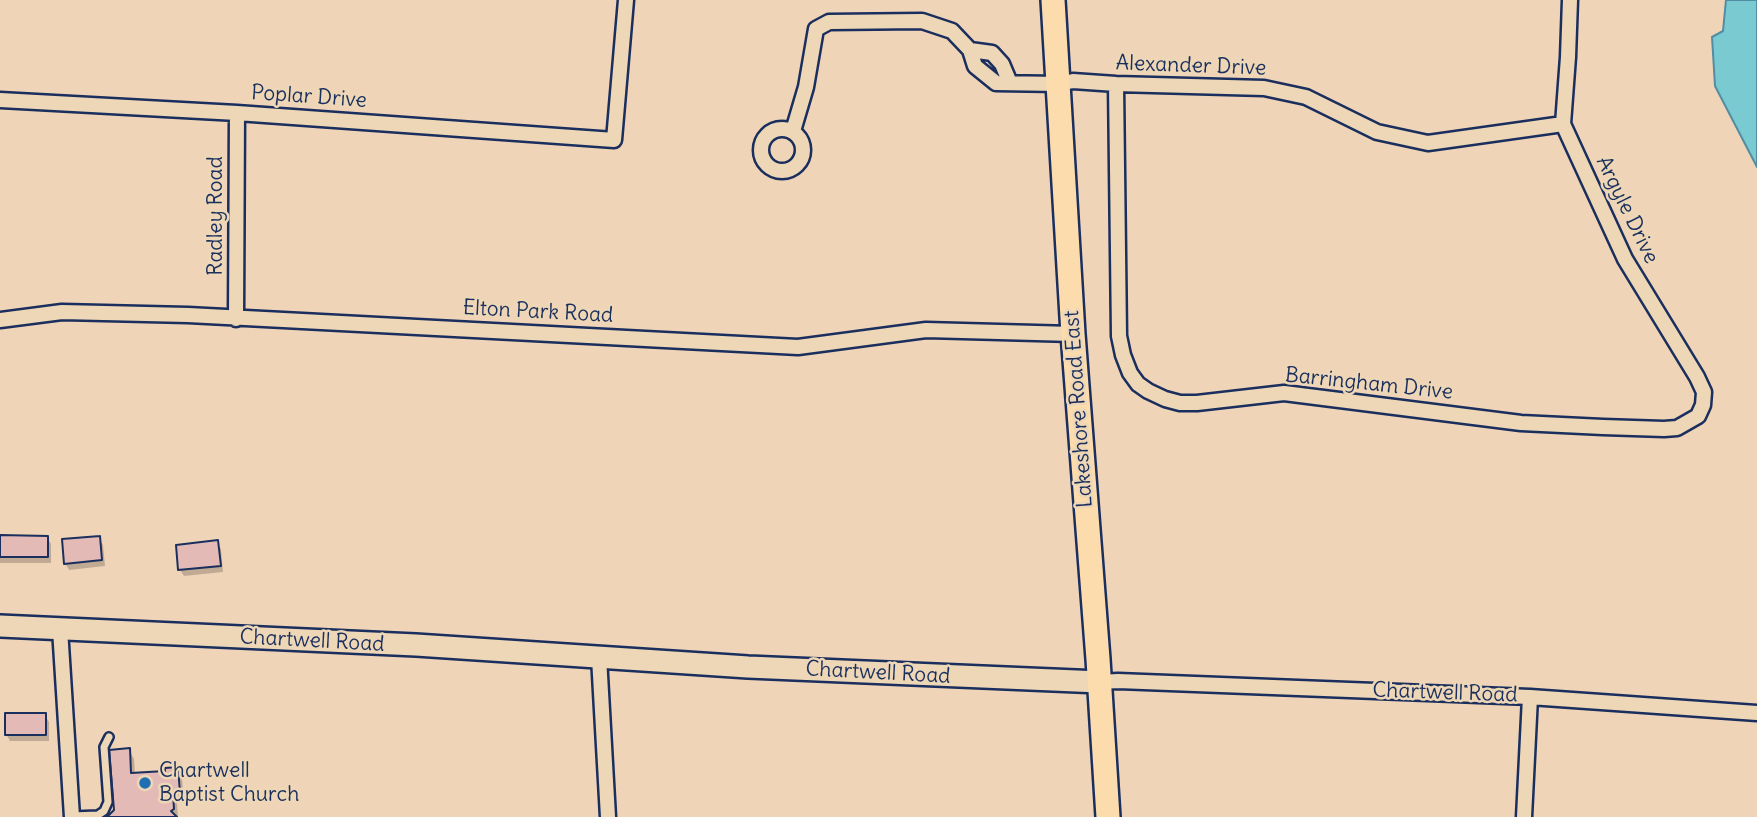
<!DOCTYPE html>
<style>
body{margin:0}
canvas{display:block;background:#f0d4b8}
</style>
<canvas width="1757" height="817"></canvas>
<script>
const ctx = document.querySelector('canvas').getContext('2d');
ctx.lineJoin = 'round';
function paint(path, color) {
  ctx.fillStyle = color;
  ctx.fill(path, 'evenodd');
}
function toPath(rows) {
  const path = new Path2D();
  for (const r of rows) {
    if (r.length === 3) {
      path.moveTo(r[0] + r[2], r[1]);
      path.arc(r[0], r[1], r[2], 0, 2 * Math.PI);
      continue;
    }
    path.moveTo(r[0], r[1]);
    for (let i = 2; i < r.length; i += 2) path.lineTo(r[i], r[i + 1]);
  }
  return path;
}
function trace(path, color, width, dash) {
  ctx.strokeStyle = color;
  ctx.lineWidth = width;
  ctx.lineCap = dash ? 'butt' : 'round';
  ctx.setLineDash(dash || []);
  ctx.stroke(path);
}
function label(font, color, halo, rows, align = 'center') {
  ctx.font = font + ' Delius,sans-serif';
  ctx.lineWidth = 5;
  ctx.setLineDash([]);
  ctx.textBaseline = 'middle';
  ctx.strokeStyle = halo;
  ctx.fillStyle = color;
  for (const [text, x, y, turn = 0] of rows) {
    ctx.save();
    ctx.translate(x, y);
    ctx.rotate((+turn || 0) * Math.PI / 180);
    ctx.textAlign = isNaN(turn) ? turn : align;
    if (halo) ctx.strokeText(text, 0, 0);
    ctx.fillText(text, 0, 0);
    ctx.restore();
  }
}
const water = toPath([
 [1726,0,1757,0,1757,167,1715,86,1712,37,1723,31,1726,0]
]);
const shadow = toPath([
 [0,537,47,537,51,544,51,563,0,563],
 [99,538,103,545,105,566,69,570,65,563],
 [217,542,221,549,223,572,184,576,180,570],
 [45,715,49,722,49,741,10,741,6,734],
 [129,750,134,759,135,775,167,773,177,769,182,778,184,801,177,802,178,817,109,817,116,810]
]);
const building = toPath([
 [0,535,48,536,48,557,0,557,0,535],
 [100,536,102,560,64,564,62,539,100,536],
 [218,540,221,566,178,570,176,545,218,540],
 [5,713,46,713,46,735,5,735,5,713],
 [130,748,131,773,165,771,165,768,178,767,180,793,173,793,174,809,171,811,177,817,107,817,114,810,109,750,130,748]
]);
const lane = toPath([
 [72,816,98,815,104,811,108,802,104,747,109,737]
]);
const street = toPath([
 [970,50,992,53,1002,64,1010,83],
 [1116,84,1119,336,1123,355,1130,373,1138,384,1148,391,1165,399,1180,403,1197,403,1284,393,1521,423,1603,427,1664,429,1677,428,1698,416,1703,405,1704,392,1697,377,1625,259,1563,124,1568,57,1570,0],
 [0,100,237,113,614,140,626,0],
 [782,150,21],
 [793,131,806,87,816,29,829,22,922,21,952,31,970,50,975,66,996,83,1059,84,1073,81,1116,84,1264,88,1306,97,1377,132,1428,143,1563,124],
 [236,319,237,113],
 [0,320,62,312,188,315,798,347,926,330,1073,334],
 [60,629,72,817],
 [599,657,608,817],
 [1100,682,1118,681,1530,697,1757,713],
 [1524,817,1530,697]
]);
const secondary = toPath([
 [0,626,416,645,748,667,1100,682]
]);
const primary = toPath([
 [1053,0,1073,334,1098,659,1108,817]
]);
const markers = [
 [145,783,7,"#1f6fb2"]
];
const streetNames = [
 ["Alexander Drive",1191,66,2],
 ["Poplar Drive",309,97,4],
 ["Argyle Drive",1627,210,64],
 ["Radley Road",216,216,-90],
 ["Elton Park Road",538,312,3],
 ["Barringham Drive",1369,384,6],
 ["Lakeshore Road East",1079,409,-94],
 ["Chartwell Road",312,641,3],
 ["Chartwell Road",878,673,3],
 ["Chartwell Road",1445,693,2]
];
const poiNames = [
 ["Chartwell",159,771],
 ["Baptist Church",159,795]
];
paint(water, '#79cbd1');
trace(water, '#538da3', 2);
paint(shadow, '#0003');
paint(building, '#e3bab5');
trace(building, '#1b2f5e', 2);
trace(lane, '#1b2f5e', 12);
trace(street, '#1b2f5e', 19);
trace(secondary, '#1b2f5e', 26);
trace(primary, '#1b2f5e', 28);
trace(lane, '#eed7b6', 7);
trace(street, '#eed7b6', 14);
trace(secondary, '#eed7b6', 21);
trace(primary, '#fcdcac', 23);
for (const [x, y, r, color] of markers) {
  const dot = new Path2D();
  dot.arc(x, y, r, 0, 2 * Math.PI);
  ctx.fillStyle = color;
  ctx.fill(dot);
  trace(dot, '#eed7b6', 2.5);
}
label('21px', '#1b2f5e', '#eed7b6', streetNames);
label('21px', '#1b2f5e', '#eed7b6', poiNames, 'left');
</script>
